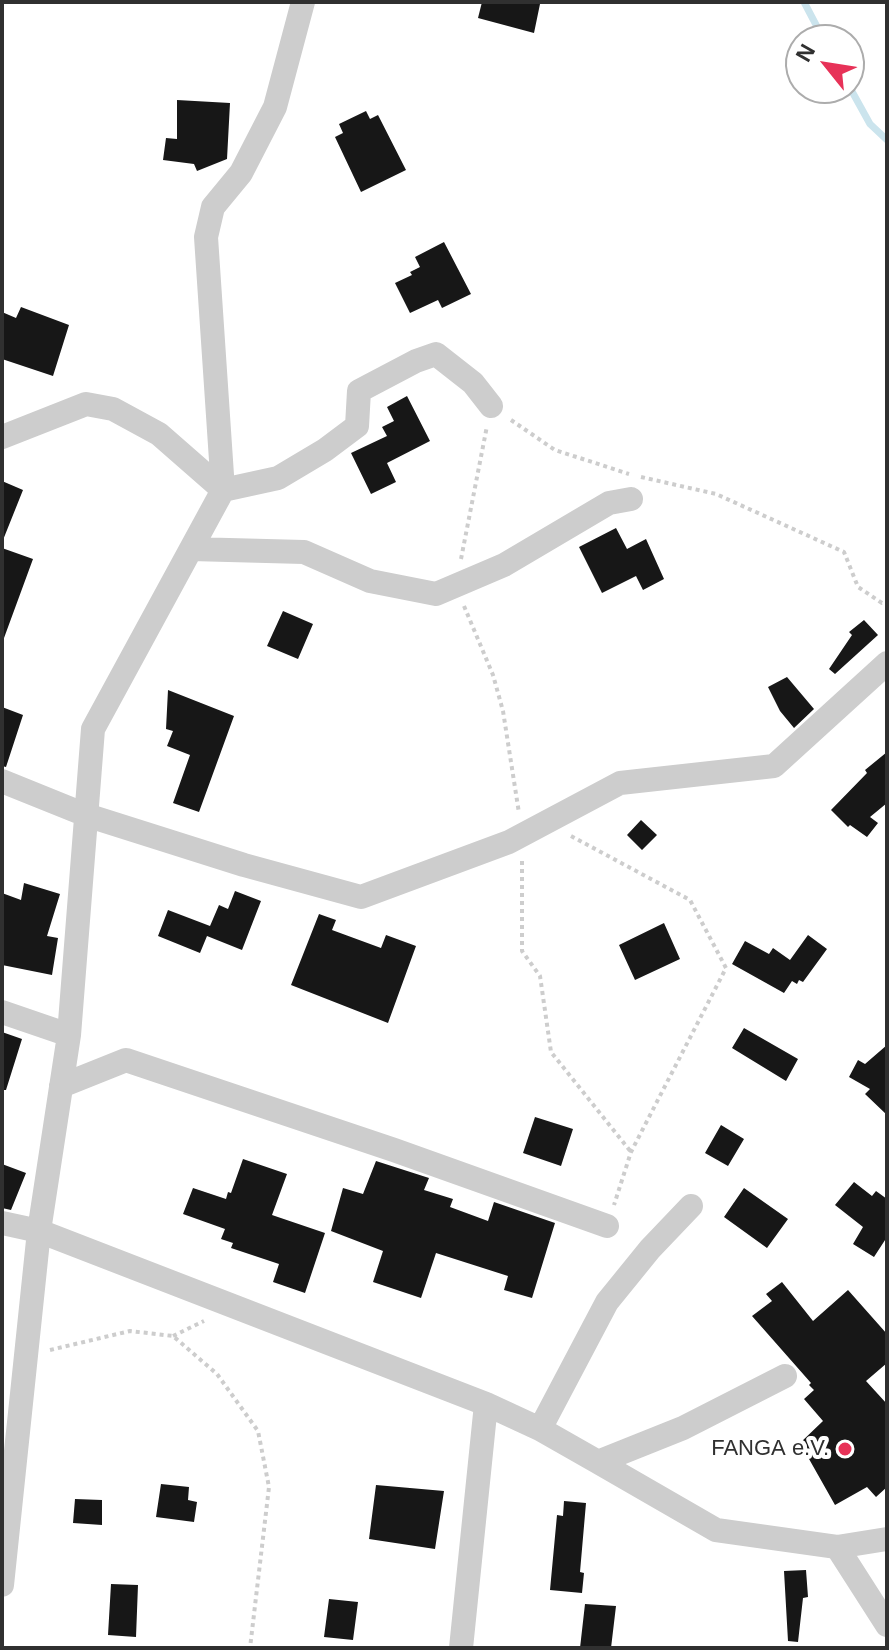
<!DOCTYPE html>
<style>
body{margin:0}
#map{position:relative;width:889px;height:1650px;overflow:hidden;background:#fff;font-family:Helvetica,sans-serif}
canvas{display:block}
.frame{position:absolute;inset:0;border:4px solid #303030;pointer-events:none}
.north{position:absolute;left:785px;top:24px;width:80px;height:80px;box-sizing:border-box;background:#fff;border:2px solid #acacac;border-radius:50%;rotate:300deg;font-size:22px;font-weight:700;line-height:32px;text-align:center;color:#303030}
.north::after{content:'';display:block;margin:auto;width:28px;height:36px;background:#e73258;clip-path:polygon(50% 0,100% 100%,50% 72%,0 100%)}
</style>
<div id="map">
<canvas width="889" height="1650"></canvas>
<div class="frame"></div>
<div class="north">N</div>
</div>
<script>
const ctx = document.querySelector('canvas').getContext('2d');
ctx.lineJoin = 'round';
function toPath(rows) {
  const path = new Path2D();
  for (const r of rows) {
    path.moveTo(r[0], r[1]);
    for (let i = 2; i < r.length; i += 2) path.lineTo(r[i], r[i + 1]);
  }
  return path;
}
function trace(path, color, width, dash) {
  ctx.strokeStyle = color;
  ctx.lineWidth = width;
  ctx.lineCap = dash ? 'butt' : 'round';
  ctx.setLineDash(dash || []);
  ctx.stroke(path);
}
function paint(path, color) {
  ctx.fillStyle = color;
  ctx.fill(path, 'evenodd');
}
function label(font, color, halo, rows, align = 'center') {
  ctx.font = font + ' Helvetica,sans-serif';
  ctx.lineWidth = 8;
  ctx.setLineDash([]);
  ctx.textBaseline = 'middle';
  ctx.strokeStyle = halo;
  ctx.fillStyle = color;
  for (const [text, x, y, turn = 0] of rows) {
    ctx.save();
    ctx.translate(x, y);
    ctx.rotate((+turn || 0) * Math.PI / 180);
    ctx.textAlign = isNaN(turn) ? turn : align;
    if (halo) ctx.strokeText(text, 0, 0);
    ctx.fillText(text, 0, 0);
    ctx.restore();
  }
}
const stream = toPath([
 [804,2,824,40],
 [849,86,870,124,887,140]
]);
const building = toPath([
 [482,2,540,4,534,33,478,18],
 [177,100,230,103,227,159,197,171,194,164,163,160,166,138,177,139],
 [366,111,370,119,378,115,406,170,361,192,335,137,343,133,339,124],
 [444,242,471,294,442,308,438,300,410,313,395,283,412,275,410,272,420,267,415,257],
 [21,307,69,325,53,376,2,359,2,312,16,318],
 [407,396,430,441,387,463,396,482,371,494,351,453,387,436,382,427,394,421,387,407],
 [2,481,23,490,3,540,2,540],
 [616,528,627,549,646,539,664,579,643,590,636,576,602,593,579,547],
 [2,548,33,559,4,638,2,637],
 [283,611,313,624,298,659,267,646],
 [864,620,878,635,835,674,829,669,852,635,849,632],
 [787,677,814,709,794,728,780,711,768,687],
 [168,690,234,716,199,812,173,803,190,755,167,746,173,731,166,729],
 [2,707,23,715,6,767,2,766],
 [887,752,887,803,870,817,878,823,867,837,850,825,848,827,831,810,867,773,865,770],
 [641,820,657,835,642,850,627,835],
 [24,883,60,894,47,936,58,938,52,975,2,965,2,893,21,900],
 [235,891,261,901,242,950,207,936,200,953,158,936,168,910,210,926,219,905,228,909],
 [319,914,336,920,332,930,381,948,386,935,416,946,388,1023,291,985],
 [664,923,680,959,635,980,619,945],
 [808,935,827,949,803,982,799,980,797,984,792,981,784,993,732,964,745,941,769,954,773,948,790,960],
 [744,1028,798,1059,786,1081,732,1048],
 [2,1032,22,1039,6,1090,2,1090],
 [887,1045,887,1115,865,1094,870,1089,849,1077,858,1060,865,1064],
 [535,1117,573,1129,561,1166,523,1153],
 [721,1125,744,1139,728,1166,705,1153],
 [243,1159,287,1174,272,1215,325,1233,305,1293,273,1282,279,1264,231,1248,233,1243,221,1239,225,1229,183,1214,193,1188,226,1199,228,1192,231,1193],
 [376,1161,429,1178,424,1190,453,1199,450,1207,488,1221,494,1202,555,1223,532,1298,504,1290,508,1276,436,1253,421,1298,373,1282,383,1251,331,1231,343,1188,363,1194],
 [2,1164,26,1173,11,1210,2,1208],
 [854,1182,872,1196,876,1191,887,1199,887,1237,874,1257,853,1244,863,1227,835,1205],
 [744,1188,788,1219,767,1248,724,1217],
 [782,1282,813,1321,848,1290,887,1334,887,1363,866,1381,887,1404,887,1487,876,1497,867,1487,835,1505,800,1443,823,1421,804,1399,814,1390,809,1385,811,1383,752,1316,772,1301,766,1294],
 [161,1484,189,1487,188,1500,197,1502,194,1522,156,1517],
 [376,1485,444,1491,435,1549,369,1539],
 [75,1499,102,1500,102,1525,73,1523],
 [564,1501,586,1503,580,1572,584,1573,582,1593,550,1590,557,1515,563,1516],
 [806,1570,808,1597,803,1598,798,1642,788,1641,784,1571],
 [111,1584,138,1585,136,1637,108,1635],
 [329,1599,358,1602,353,1640,324,1637],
 [585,1604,616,1606,611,1648,580,1648]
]);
const path = toPath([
 [511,420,555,450,629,474],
 [641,477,716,494,844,552,858,587,882,603,887,602],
 [461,559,487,426],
 [464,606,493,675,503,711,519,813],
 [571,836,690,900,726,968,631,1152,614,1205],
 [522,861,522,951,540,976,551,1052,631,1152],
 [173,1336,204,1321],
 [50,1350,130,1331,173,1336,217,1374,258,1431,269,1487,250,1648]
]);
const street = toPath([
 [2,437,86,404,113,409,159,434,223,490,278,478,325,450,357,426,359,391,416,361,436,354,473,383,491,406],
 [191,549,304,552,370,581,436,594,504,565,609,503,631,499],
 [2,781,86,815,244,865,361,897,509,842,620,783,774,766,887,663],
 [2,1012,69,1035],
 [61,1086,126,1060,394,1150,607,1226],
 [2,1223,39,1231,486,1404,540,1429,598,1462],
 [785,1376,683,1428,598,1462,716,1530,837,1547,887,1539],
 [540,1429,607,1302,650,1249,691,1206],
 [837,1547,887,1625],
 [2,1585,39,1231,69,1035,93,729,223,490,206,237,213,207,241,173,275,107,303,2],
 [461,1648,486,1404]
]);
const markers = [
 [845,1449,8,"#e73258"]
];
const poiNames = [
 ["FANGA e.V.",829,1449]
];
trace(stream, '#cbe4ed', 7);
paint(building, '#171717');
trace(path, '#cdcdcd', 4, [4, 4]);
trace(street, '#cdcdcd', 24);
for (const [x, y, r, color] of markers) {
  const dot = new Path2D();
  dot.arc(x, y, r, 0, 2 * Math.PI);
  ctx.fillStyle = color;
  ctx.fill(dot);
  trace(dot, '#fff', 3);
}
label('22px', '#303030', '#fff', poiNames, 'right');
</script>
